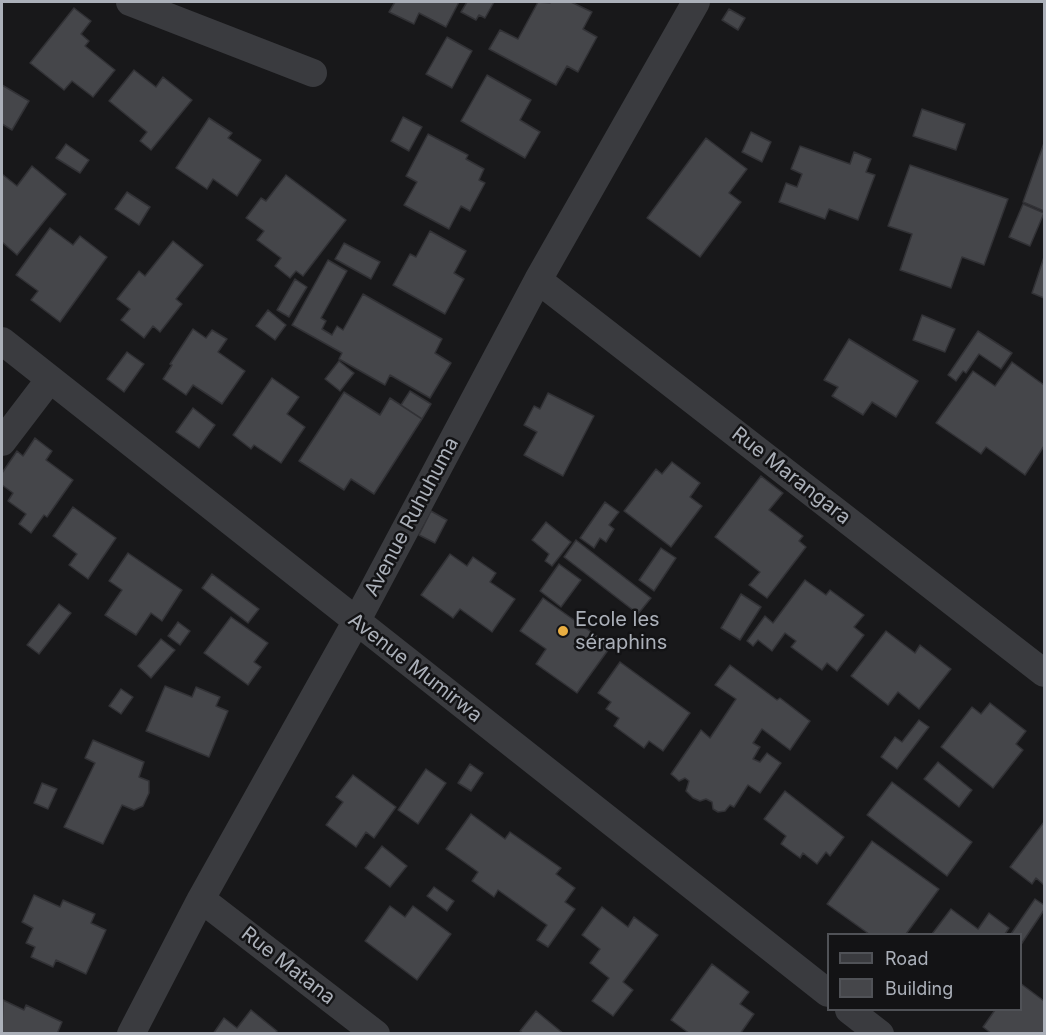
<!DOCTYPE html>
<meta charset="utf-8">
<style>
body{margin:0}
#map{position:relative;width:1046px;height:1035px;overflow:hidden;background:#18181a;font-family:Inter,sans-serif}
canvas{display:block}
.frame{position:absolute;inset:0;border:3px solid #abb0b9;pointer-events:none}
.legend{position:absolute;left:827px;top:933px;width:195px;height:78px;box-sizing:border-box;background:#131315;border:2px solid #505257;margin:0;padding:8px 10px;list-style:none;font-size:18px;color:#abb0b9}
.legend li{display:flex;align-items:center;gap:12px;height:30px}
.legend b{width:30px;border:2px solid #505257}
</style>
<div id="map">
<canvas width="1046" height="1035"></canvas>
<div class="frame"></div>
<ul class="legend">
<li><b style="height:8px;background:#3a3b3f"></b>Road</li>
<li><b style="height:16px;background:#45464a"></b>Building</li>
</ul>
</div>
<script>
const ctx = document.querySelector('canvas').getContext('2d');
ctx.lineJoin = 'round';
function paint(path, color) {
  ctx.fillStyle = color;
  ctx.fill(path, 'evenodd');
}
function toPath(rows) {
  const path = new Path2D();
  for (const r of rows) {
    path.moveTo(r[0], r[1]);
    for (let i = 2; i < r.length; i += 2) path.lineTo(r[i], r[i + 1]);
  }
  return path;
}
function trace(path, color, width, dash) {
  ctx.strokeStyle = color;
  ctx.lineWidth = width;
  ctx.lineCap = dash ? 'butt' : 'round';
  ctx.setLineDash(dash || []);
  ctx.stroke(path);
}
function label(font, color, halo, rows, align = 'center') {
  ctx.font = font + ' Inter,sans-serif';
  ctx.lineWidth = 5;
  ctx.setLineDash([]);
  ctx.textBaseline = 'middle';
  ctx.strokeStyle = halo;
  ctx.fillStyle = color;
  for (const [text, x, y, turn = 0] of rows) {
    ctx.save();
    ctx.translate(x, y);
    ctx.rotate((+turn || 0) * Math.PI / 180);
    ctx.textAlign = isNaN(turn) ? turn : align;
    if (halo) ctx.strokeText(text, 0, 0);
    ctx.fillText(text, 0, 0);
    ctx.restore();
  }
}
const building = toPath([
 [395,2,459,2,446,27,419,13,414,24,389,12,395,2],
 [467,2,494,2,485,18,479,15,476,20,461,12,467,2],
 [538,2,550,3,551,2,571,2,592,12,583,29,597,37,578,72,567,66,556,85,489,49,500,30,518,39,538,2],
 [74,8,91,21,81,34,89,41,85,46,115,70,93,97,72,81,64,90,30,63,74,8],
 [729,9,745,18,738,30,722,20,729,9],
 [447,37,472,51,452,88,426,74,447,37],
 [134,70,156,87,163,77,192,100,151,150,140,141,147,132,109,101,134,70],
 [487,75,531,100,520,120,540,132,525,158,461,121,487,75],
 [2,85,29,101,12,130,2,124,2,85],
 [922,109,965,124,956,150,913,136,922,109],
 [403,117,422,127,409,151,391,141,403,117],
 [209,118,232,133,228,138,261,160,237,196,213,179,207,189,176,168,209,118],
 [751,132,771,142,762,162,742,152,751,132],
 [428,134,468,155,466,159,484,169,479,180,485,183,470,211,461,206,449,229,404,205,417,182,406,176,428,134],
 [706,138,747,169,729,193,741,202,700,257,647,218,706,138],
 [1044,143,1044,211,1023,202,1044,143],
 [66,144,89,160,80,173,56,158,66,144],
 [800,146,850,164,854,152,871,159,866,172,875,175,858,220,829,209,825,219,779,202,786,183,797,187,802,174,791,169,800,146],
 [910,165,1008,199,984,265,962,257,951,288,900,270,912,234,888,226,910,165],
 [32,166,66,194,17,255,2,242,2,174,17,186,32,166],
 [286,175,346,220,303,276,296,271,290,278,275,266,281,258,257,240,264,231,246,218,261,198,266,201,286,175],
 [127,192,150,207,139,225,115,209,127,192],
 [1023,204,1044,213,1030,246,1009,237,1023,204],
 [50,228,73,245,80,236,107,257,60,322,31,300,38,291,16,275,50,228],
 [430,231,466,251,454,273,464,279,445,314,393,285,410,254,416,257,430,231],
 [173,241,203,265,176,299,182,304,160,332,153,326,144,338,121,320,130,309,117,299,139,271,145,276,173,241],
 [344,243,380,262,371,279,335,259,344,243],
 [1044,257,1044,298,1032,293,1044,257],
 [328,260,347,271,321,318,326,321,322,329,332,335,337,326,343,330,363,294,442,339,435,353,451,363,430,398,390,375,385,385,339,359,342,353,292,325,328,260],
 [295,279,307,287,289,317,277,310,295,279],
 [268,310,286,325,275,340,256,326,268,310],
 [922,315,955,329,945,352,913,340,922,315],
 [193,329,206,338,212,330,227,339,218,352,245,371,222,404,193,385,186,395,163,379,172,365,170,364,193,329],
 [978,331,1012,353,1001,369,979,354,966,373,963,371,956,381,948,375,978,331],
 [849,339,918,381,896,417,872,402,863,415,832,396,838,387,824,380,849,339],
 [127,352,144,364,124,392,107,379,127,352],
 [339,361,354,373,340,391,325,379,339,361],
 [1012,362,1044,385,1044,446,1025,475,986,447,981,454,936,423,973,371,995,386,1012,362],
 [272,378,299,397,287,414,305,427,281,463,254,445,251,449,233,435,272,378],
 [410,391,431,404,422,419,401,405,410,391],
 [344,392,380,415,390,398,422,419,374,494,351,479,344,490,299,461,344,392],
 [548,393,594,416,563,476,524,455,537,432,524,425,534,406,540,409,548,393],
 [193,408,215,425,199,448,176,432,193,408],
 [35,438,52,451,46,460,73,480,47,517,44,515,31,533,19,524,26,514,8,501,13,493,2,485,2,473,17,451,23,456,35,438],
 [672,462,700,483,690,497,702,506,671,547,624,511,656,469,662,474,672,462],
 [761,476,783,493,769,510,803,536,799,541,806,547,767,598,749,585,760,572,715,537,761,476],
 [605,502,619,512,609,525,614,529,606,542,600,538,594,548,580,538,605,502],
 [73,507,116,538,88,579,69,565,77,554,53,536,73,507],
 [431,511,447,520,435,543,419,535,431,511],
 [546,522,571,542,552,566,545,561,549,554,532,540,546,522],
 [576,540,651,598,638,614,564,557,576,540],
 [661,548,676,558,654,591,639,580,661,548],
 [128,553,182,590,162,621,151,613,136,635,105,615,122,590,109,581,128,553],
 [450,554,467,566,473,557,496,573,490,582,515,599,492,632,460,609,453,618,421,595,450,554],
 [559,564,581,580,561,607,540,591,559,564],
 [212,574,259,609,248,623,202,588,212,574],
 [805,580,826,595,830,590,864,615,854,627,864,635,837,671,827,663,822,670,791,647,796,641,785,633,772,651,758,640,753,646,747,641,765,616,773,623,805,580],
 [741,594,761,607,740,640,721,628,741,594],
 [543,598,611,646,577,693,536,664,546,649,520,631,543,598],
 [59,604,71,613,39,654,27,645,59,604],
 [231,617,268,643,254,662,261,667,248,685,204,653,231,617],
 [178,622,190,631,180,645,168,636,178,622],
 [886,631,915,653,920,645,951,669,919,709,898,692,888,705,851,676,886,631],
 [161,639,175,650,151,678,138,666,161,639],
 [620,662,690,713,663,751,649,741,644,748,614,726,619,718,606,709,611,702,598,693,620,662],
 [730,665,777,700,780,698,810,721,790,750,762,729,753,743,760,747,753,759,760,762,767,753,781,763,760,793,748,785,734,807,730,805,725,811,718,812,713,809,712,802,706,799,700,801,693,798,686,791,689,781,685,778,679,781,671,774,701,730,710,738,736,699,715,685,730,665],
 [165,686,192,697,196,687,220,697,216,706,228,711,209,757,146,731,165,686],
 [121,689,133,697,121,714,109,706,121,689],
 [990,703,1026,731,1016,744,1023,750,993,788,941,747,972,707,981,714,990,703],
 [919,720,929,727,897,769,881,757,895,737,902,742,919,720],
 [93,740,144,762,139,777,149,781,149,793,143,806,134,810,122,805,103,844,64,827,95,763,85,758,93,740],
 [938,762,972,790,959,807,924,779,938,762],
 [470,764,483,773,471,791,458,783,470,764],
 [426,769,446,783,418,824,398,810,426,769],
 [353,775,396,807,374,838,366,832,356,847,326,825,343,802,336,797,353,775],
 [892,782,972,842,947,876,867,815,892,782],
 [42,783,57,789,48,809,34,803,42,783],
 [785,791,844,837,830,856,826,852,817,864,803,853,800,858,781,844,786,836,764,819,785,791],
 [471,814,505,839,510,832,561,868,556,874,575,888,565,902,575,909,548,947,537,940,547,925,498,890,494,897,472,881,478,872,446,849,471,814],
 [1044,822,1044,885,1036,878,1032,884,1010,867,1044,822],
 [872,841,939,889,906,934,869,934,827,904,872,841],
 [382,846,407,866,390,887,365,868,382,846],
 [434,887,454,901,447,911,427,896,434,887],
 [34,895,60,907,63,900,95,914,91,923,106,930,86,974,56,960,53,967,31,957,35,947,26,943,33,928,22,922,34,895],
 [1035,899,1044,905,1044,910,1020,946,1020,934,1011,934,1035,899],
 [390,906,405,917,413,906,451,934,417,980,365,941,390,906],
 [602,907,628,927,634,917,658,935,623,982,633,990,613,1016,592,1001,609,978,590,963,600,949,582,935,602,907],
 [951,909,978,929,989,913,1009,928,1005,934,932,934,951,909],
 [712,964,749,992,740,1004,754,1014,740,1034,690,1034,671,1020,712,964],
 [1020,983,1044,1001,1044,1034,992,1034,983,1027,995,1010,1020,1010,1020,983],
 [3,1000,24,1010,26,1005,62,1022,57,1034,2,1034,3,1000],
 [251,1010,277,1031,275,1034,213,1034,224,1018,237,1028,251,1010],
 [536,1011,564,1034,524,1034,520,1031,536,1011]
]);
const minor = toPath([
 [130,2,313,73],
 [538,280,1044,673],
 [2,341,828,993],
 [2,442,50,379],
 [201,899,376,1034],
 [849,1010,880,1034],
 [131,1034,201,899,356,622,538,280,696,2]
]);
const markers = [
 [563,631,6,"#e9ae42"]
];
const streetNames = [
 ["Rue Marangara",791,476,38],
 ["Avenue Ruhuhuma",412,517,-62],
 ["Avenue Mumirwa",415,668,38],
 ["Rue Matana",288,966,38]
];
const poiNames = [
 ["Ecole les",575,620],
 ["séraphins",575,643]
];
paint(building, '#45464a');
trace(building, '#323236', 1.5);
trace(minor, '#3a3b3f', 28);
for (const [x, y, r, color] of markers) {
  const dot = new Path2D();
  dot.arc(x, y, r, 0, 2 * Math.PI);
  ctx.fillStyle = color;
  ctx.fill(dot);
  trace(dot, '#131315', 2);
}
label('20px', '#abb0b9', '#131315', streetNames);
label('20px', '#abb0b9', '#131315', poiNames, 'left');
</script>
